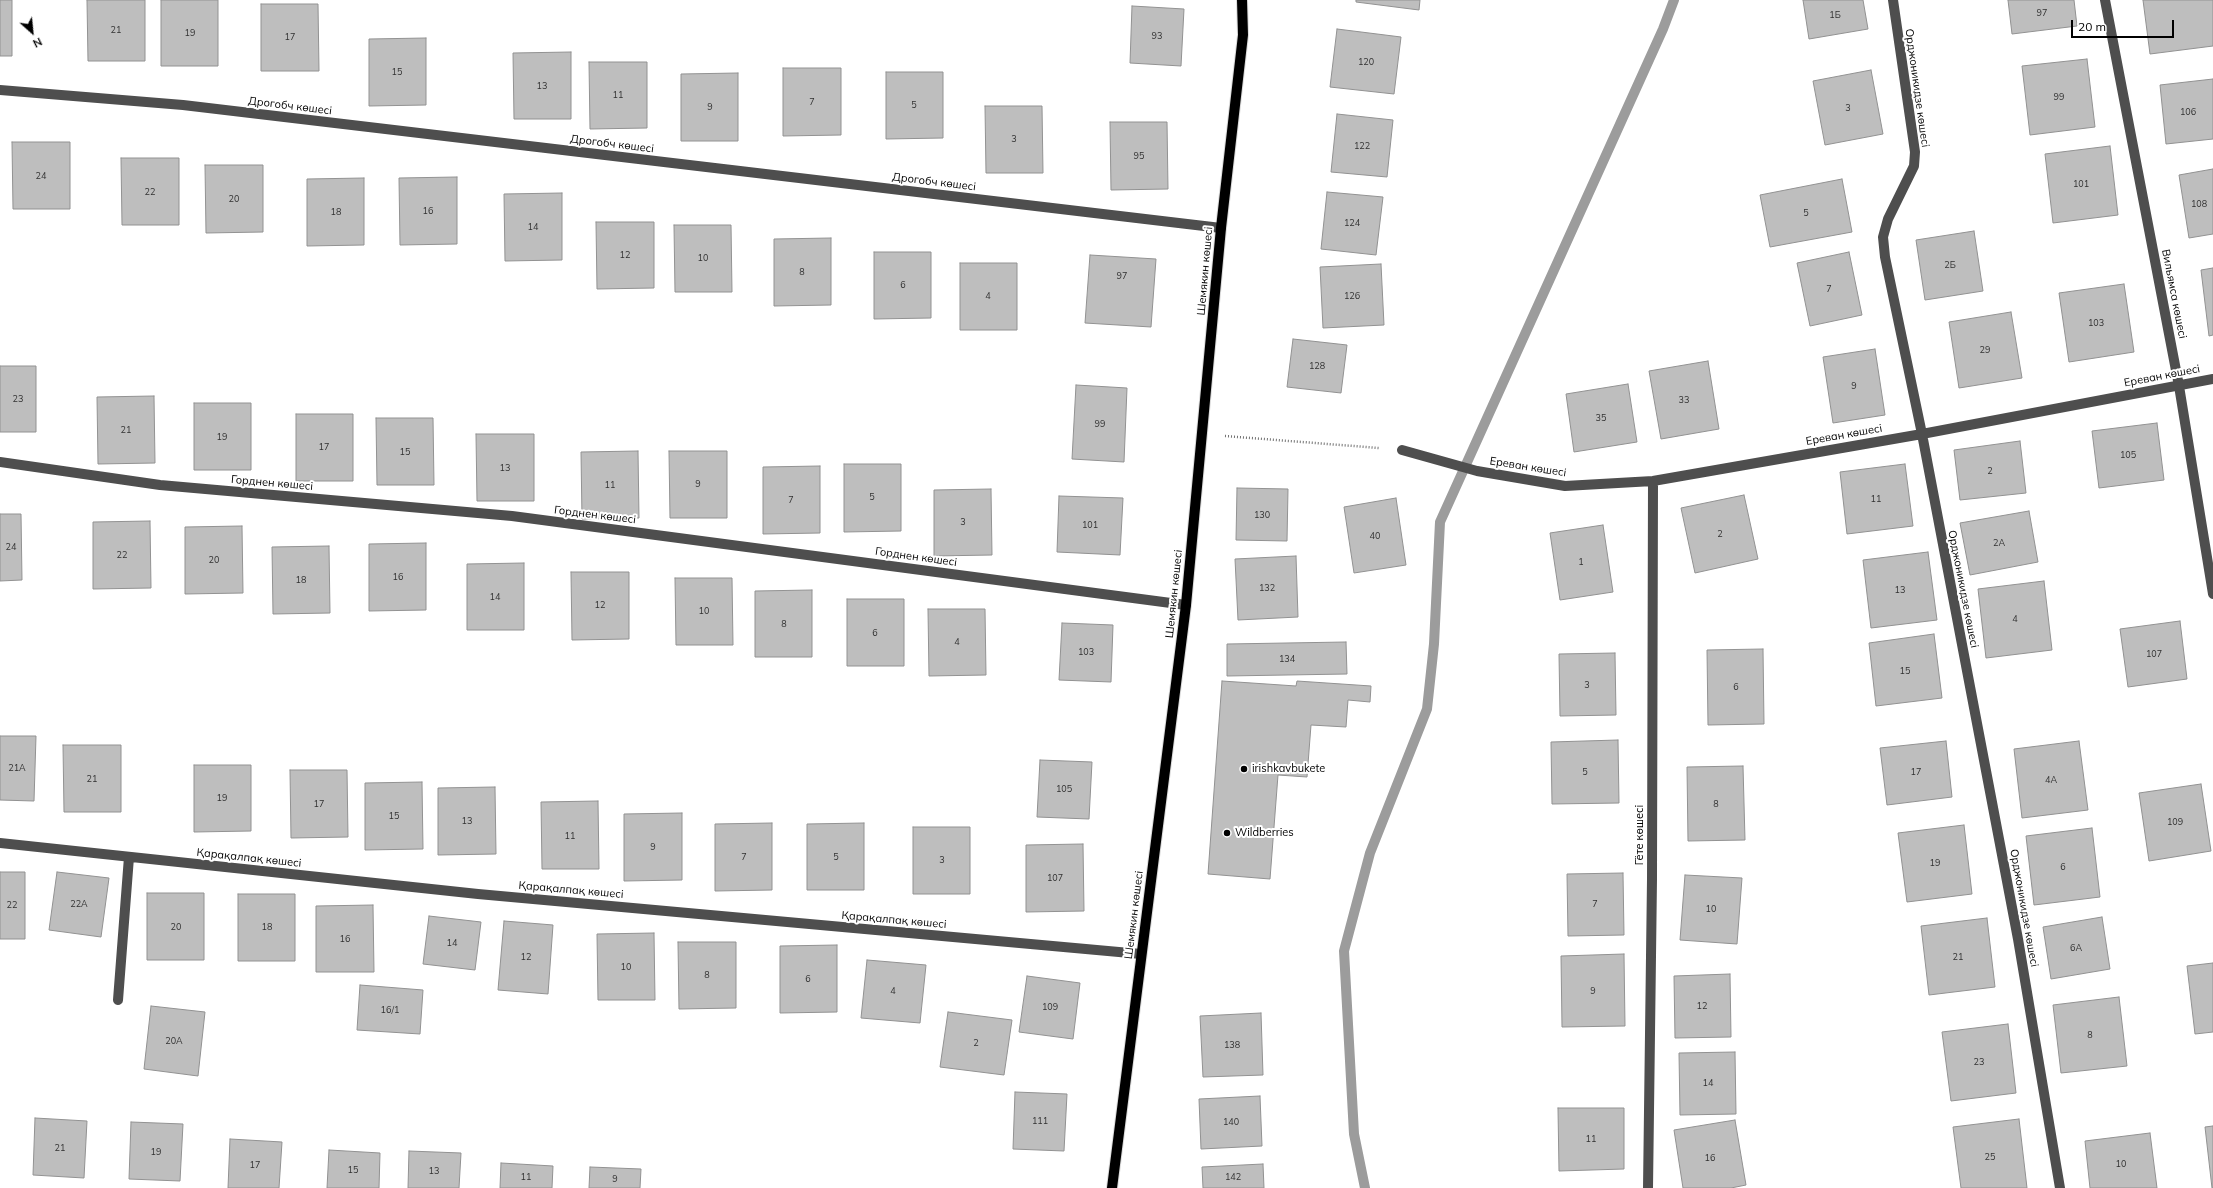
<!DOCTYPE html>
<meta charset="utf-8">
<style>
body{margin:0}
#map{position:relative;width:2213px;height:1188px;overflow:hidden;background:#fff;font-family:Mulish,sans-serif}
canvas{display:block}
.north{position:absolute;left:12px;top:12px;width:40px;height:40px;-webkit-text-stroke:3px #fff;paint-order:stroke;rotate:153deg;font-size:11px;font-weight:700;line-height:16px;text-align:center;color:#000}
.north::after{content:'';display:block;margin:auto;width:14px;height:18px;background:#000;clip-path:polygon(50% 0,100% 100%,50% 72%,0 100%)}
.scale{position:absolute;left:2071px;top:20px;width:103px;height:18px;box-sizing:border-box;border:2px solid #000;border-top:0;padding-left:5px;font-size:12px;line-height:14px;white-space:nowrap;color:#000;-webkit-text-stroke:3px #fff;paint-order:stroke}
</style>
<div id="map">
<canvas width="2213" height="1188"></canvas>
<div class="north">N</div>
<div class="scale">20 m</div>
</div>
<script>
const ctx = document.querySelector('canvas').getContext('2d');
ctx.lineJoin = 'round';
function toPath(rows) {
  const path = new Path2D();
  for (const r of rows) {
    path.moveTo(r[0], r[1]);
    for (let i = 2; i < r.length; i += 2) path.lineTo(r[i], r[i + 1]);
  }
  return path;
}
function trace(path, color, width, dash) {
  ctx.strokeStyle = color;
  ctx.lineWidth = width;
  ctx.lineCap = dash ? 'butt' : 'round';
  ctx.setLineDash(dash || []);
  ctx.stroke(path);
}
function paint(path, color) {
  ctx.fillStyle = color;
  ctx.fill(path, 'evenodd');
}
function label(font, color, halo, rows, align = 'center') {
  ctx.font = font + ' Mulish,sans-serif';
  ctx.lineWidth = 4;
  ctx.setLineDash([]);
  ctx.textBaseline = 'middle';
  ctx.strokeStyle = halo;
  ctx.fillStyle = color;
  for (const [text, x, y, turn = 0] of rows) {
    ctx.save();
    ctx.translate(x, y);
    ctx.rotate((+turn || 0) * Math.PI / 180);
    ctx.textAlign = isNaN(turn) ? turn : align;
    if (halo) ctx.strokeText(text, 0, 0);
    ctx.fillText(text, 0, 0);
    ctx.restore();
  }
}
const stream = toPath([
 [1365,1188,1354,1134,1344,951,1370,853,1427,709,1434,644,1440,522,1663,29,1674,0]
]);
const building = toPath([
 [0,0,12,0,12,56,0,56,0,0],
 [87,0,145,0,145,61,88,61,87,0],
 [161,0,218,0,218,66,161,66,161,0],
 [1356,0,1420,0,1419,10,1356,2,1356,0],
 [1803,0,1863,0,1868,29,1809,39,1803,0],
 [2008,0,2074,0,2077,26,2012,34,2008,0],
 [2143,0,2213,0,2213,46,2150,54,2143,0],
 [261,4,318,4,319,71,261,71,261,4],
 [1132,6,1184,9,1181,66,1130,63,1132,6],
 [1337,29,1401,37,1394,94,1330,87,1337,29],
 [426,38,426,105,369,106,369,39,426,38],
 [571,52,571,119,514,119,513,53,571,52],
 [2087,59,2095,127,2030,135,2022,66,2087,59],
 [589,62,647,62,647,128,590,129,589,62],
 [783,68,841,68,841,135,783,136,783,68],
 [1871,70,1883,134,1825,145,1813,81,1871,70],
 [886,72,943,72,943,138,886,139,886,72],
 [738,73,738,141,681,141,681,74,738,73],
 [2213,79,2213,139,2166,144,2160,85,2213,79],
 [985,106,1042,106,1043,173,986,173,985,106],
 [1337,114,1393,120,1387,177,1331,172,1337,114],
 [1110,122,1167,122,1168,189,1111,190,1110,122],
 [12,142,70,142,70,209,13,209,12,142],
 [2110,146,2118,215,2053,223,2045,154,2110,146],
 [121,158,179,158,179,225,122,225,121,158],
 [205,165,263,165,263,232,206,233,205,165],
 [2213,169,2213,234,2189,238,2179,175,2213,169],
 [457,177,457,244,400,245,399,178,457,177],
 [364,178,364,245,307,246,307,179,364,178],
 [1842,179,1852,232,1770,247,1760,195,1842,179],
 [1327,192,1383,197,1376,255,1321,249,1327,192],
 [562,193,562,260,505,261,504,194,562,193],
 [596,222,654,222,654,288,597,289,596,222],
 [674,225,731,225,732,292,675,292,674,225],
 [1974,231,1983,291,1925,300,1916,240,1974,231],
 [831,238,831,305,774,306,774,239,831,238],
 [874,252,931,252,931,318,874,319,874,252],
 [1849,252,1862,315,1810,326,1797,263,1849,252],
 [1090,255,1156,259,1151,327,1085,323,1090,255],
 [960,263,1017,263,1017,330,960,330,960,263],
 [1381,264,1384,325,1323,328,1320,267,1381,264],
 [2213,268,2213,335,2209,336,2201,270,2213,268],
 [2124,284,2134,352,2069,362,2059,293,2124,284],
 [2011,312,2022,378,1959,388,1949,322,2011,312],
 [1293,339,1347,345,1341,393,1287,387,1293,339],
 [1875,349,1885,415,1833,423,1823,357,1875,349],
 [1708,361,1719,429,1661,439,1649,371,1708,361],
 [0,366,36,366,36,432,0,432,0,366],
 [1628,384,1637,442,1574,452,1566,394,1628,384],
 [1076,385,1127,388,1124,462,1072,459,1076,385],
 [154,396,155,463,98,464,97,397,154,396],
 [194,403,251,403,251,470,194,470,194,403],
 [296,414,353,414,353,481,296,481,296,414],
 [376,418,433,418,434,485,377,485,376,418],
 [2157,423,2164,480,2099,488,2092,431,2157,423],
 [476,434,534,434,534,501,477,501,476,434],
 [2020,441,2026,493,1960,500,1954,450,2020,441],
 [638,451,639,518,582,519,581,452,638,451],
 [669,451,727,451,727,518,670,518,669,451],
 [844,464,901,464,901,531,844,532,844,464],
 [1905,464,1913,526,1847,534,1840,472,1905,464],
 [820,466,820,533,763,534,763,467,820,466],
 [1237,488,1288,489,1287,541,1236,540,1237,488],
 [991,489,992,555,934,556,934,490,991,489],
 [1744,495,1758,559,1695,573,1681,508,1744,495],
 [1059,496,1123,498,1120,555,1057,552,1059,496],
 [1396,498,1406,565,1354,573,1344,507,1396,498],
 [2029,511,2038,562,1970,575,1960,523,2029,511],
 [0,514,21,514,22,580,0,581,0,514],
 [150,521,151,588,93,589,93,522,150,521],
 [1603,525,1613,592,1560,600,1550,533,1603,525],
 [242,526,243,593,185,594,185,527,242,526],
 [426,543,426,610,369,611,369,544,426,543],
 [329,546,330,613,273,614,272,547,329,546],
 [1928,552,1937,620,1871,628,1863,560,1928,552],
 [1296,556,1298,617,1238,620,1235,559,1296,556],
 [524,563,524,630,467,630,467,564,524,563],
 [571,572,629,572,629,639,572,640,571,572],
 [675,578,732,578,733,645,676,645,675,578],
 [2044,581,2052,650,1986,658,1978,589,2044,581],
 [812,590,812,657,755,657,755,591,812,590],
 [847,599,904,599,904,666,847,666,847,599],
 [928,609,985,609,986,675,929,676,928,609],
 [2180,621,2187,679,2128,687,2120,629,2180,621],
 [1062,623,1113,625,1111,682,1059,680,1062,623],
 [1934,634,1942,698,1876,706,1869,643,1934,634],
 [1346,642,1347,674,1227,676,1227,644,1346,642],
 [1763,649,1764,724,1708,725,1707,650,1763,649],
 [1615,653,1616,715,1560,716,1559,654,1615,653],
 [1222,681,1296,686,1297,681,1371,686,1370,702,1348,700,1346,727,1311,725,1307,777,1278,775,1270,879,1208,874,1222,681],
 [0,736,36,736,34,801,0,800,0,736],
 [1618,740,1619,803,1552,804,1551,742,1618,740],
 [1946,741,1952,797,1887,805,1880,748,1946,741],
 [2079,741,2088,810,2022,818,2014,749,2079,741],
 [63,745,121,745,121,812,64,812,63,745],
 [1040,760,1092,762,1089,819,1037,817,1040,760],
 [194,765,251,765,251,831,194,832,194,765],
 [1743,766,1745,840,1688,841,1687,767,1743,766],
 [290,770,347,770,348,837,291,838,290,770],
 [422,782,423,849,365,850,365,783,422,782],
 [2201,784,2211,851,2149,861,2139,793,2201,784],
 [495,787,496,854,438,855,438,788,495,787],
 [598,801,599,869,542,869,541,802,598,801],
 [682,813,682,880,624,881,624,814,682,813],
 [772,823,772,890,715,891,715,824,772,823],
 [864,823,864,890,807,890,807,824,864,823],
 [1964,825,1972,894,1907,902,1898,833,1964,825],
 [913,827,970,827,970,894,913,894,913,827],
 [2092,828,2100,897,2034,905,2026,836,2092,828],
 [1083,844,1084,911,1026,912,1026,845,1083,844],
 [0,872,25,872,25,939,0,939,0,872],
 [57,872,109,878,101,937,49,930,57,872],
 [1623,873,1624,935,1568,936,1567,874,1623,873],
 [1685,875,1742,878,1737,944,1680,940,1685,875],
 [147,893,204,893,204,960,147,960,147,893],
 [238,894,295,894,295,961,238,961,238,894],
 [373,905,374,972,316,972,316,906,373,905],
 [429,916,481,922,475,970,423,964,429,916],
 [2102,917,2110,969,2051,979,2043,927,2102,917],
 [1987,918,1995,987,1929,995,1921,926,1987,918],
 [504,921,553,925,548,994,498,990,504,921],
 [654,933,655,1000,598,1000,597,934,654,933],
 [678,942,736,942,736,1008,679,1009,678,942],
 [837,945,837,1012,780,1013,780,946,837,945],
 [1624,954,1625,1026,1562,1027,1561,956,1624,954],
 [867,960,926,965,920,1023,861,1018,867,960],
 [2213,963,2213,1032,2195,1034,2187,966,2213,963],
 [1730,974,1731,1037,1675,1038,1674,976,1730,974],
 [1027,976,1080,983,1073,1039,1019,1032,1027,976],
 [360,985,423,990,420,1034,357,1030,360,985],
 [2119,997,2127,1066,2061,1073,2053,1005,2119,997],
 [151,1006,205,1012,198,1076,144,1069,151,1006],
 [948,1012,1012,1020,1004,1075,940,1067,948,1012],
 [1261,1013,1263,1075,1203,1077,1200,1016,1261,1013],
 [2008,1024,2016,1093,1951,1101,1942,1032,2008,1024],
 [1735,1052,1736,1114,1680,1115,1679,1053,1735,1052],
 [1015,1092,1067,1094,1064,1151,1013,1149,1015,1092],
 [1260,1096,1262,1146,1201,1149,1199,1099,1260,1096],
 [1558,1108,1624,1108,1624,1169,1559,1171,1558,1108],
 [35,1118,87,1121,84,1178,33,1175,35,1118],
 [2019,1119,2027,1188,1961,1188,1953,1127,2019,1119],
 [1735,1120,1746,1185,1731,1188,1683,1188,1674,1130,1735,1120],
 [131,1122,183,1124,180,1181,129,1179,131,1122],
 [2213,1126,2213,1188,2212,1188,2205,1127,2213,1126],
 [2150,1133,2157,1188,2090,1188,2085,1141,2150,1133],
 [230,1139,282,1142,279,1188,228,1188,230,1139],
 [329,1150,380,1153,379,1188,327,1188,329,1150],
 [409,1151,461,1153,459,1188,408,1188,409,1151],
 [501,1163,553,1166,552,1188,500,1188,501,1163],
 [1263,1164,1264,1188,1203,1188,1202,1167,1263,1164],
 [590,1167,641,1169,640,1188,589,1188,590,1167]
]);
const path = toPath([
 [1225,436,1379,448]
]);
const minor = toPath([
 [1893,0,1915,152,1914,166,1888,219,1883,237,1885,257,1922,434,2018,939,2060,1188],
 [2105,0,2179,386,2213,594],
 [0,90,183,105,1221,228],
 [1402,450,1477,471,1565,486,1653,481,1922,434,2213,379],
 [0,462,160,485,512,516,1186,605],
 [0,843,478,894,1141,954],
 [118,1000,129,857],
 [1648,1188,1652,879,1653,481]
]);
const major = toPath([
 [1112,1188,1186,605,1221,228,1243,35,1242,0]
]);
const markers = [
 [1244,769,4,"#000"],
 [1227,833,4,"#000"]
];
const numberNames = [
 ["97",2042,13],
 ["1Б",1835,15],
 ["21",116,30],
 ["19",190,33],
 ["93",1157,36],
 ["17",290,37],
 ["120",1366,62],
 ["15",397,72],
 ["13",542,86],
 ["11",618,95],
 ["99",2059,97],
 ["7",812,102],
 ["5",914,105],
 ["9",710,107],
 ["3",1848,108],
 ["106",2188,112],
 ["3",1014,139],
 ["122",1362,146],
 ["95",1139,156],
 ["24",41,176],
 ["101",2081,184],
 ["22",150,192],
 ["20",234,199],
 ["108",2199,204],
 ["16",428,211],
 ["18",336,212],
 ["5",1806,213],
 ["124",1352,223],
 ["14",533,227],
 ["12",625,255],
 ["10",703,258],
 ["2Б",1950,265],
 ["8",802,272],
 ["97",1122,276],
 ["6",903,285],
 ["7",1829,289],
 ["4",988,296],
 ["126",1352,296],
 ["103",2096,323],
 ["29",1985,350],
 ["128",1317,366],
 ["9",1854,386],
 ["23",18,399],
 ["33",1684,400],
 ["35",1601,418],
 ["99",1100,424],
 ["21",126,430],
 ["19",222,437],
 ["17",324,447],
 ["15",405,452],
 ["105",2128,455],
 ["13",505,468],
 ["2",1990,471],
 ["9",698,484],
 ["11",610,485],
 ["5",872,497],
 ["11",1876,499],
 ["7",791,500],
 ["130",1262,515],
 ["3",963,522],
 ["101",1090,525],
 ["2",1720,534],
 ["40",1375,536],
 ["2А",1999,543],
 ["24",11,547],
 ["22",122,555],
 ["20",214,560],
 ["1",1581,562],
 ["16",398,577],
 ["18",301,580],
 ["132",1267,588],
 ["13",1900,590],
 ["14",495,597],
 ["12",600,605],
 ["10",704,611],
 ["4",2015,619],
 ["8",784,624],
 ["6",875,633],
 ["4",957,642],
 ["103",1086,652],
 ["107",2154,654],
 ["134",1287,659],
 ["15",1905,671],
 ["3",1587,685],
 ["6",1736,687],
 ["21А",17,768],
 ["5",1585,772],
 ["17",1916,772],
 ["21",92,779],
 ["4А",2051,780],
 ["105",1064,789],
 ["19",222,798],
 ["17",319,804],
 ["8",1716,804],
 ["15",394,816],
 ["13",467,821],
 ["109",2175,822],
 ["11",570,836],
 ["9",653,847],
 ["7",744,857],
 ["5",836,857],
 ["3",942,860],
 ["19",1935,863],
 ["6",2063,867],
 ["107",1055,878],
 ["22А",79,904],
 ["7",1595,904],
 ["22",12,905],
 ["10",1711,909],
 ["20",176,927],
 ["18",267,927],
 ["16",345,939],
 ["14",452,943],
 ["6А",2076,948],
 ["12",526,957],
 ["21",1958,957],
 ["10",626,967],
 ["8",707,975],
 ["6",808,979],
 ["4",893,991],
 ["9",1593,991],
 ["12",1702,1006],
 ["109",1050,1007],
 ["16/1",390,1010],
 ["8",2090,1035],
 ["20А",174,1041],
 ["2",976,1043],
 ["138",1232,1045],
 ["23",1979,1062],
 ["14",1708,1083],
 ["111",1040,1121],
 ["140",1231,1122],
 ["11",1591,1139],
 ["21",60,1148],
 ["19",156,1152],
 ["25",1990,1157],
 ["16",1710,1158],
 ["10",2121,1164],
 ["17",255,1165],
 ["15",353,1170],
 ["13",434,1171],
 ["11",526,1177],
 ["142",1233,1177],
 ["9",615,1179]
];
const streetNames = [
 ["Орджоникидзе көшесі",1917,88,82],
 ["Дрогобч көшесі",290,106,7],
 ["Дрогобч көшесі",612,144,7],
 ["Дрогобч көшесі",934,182,7],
 ["Шемякин көшесі",1205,271,-85],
 ["Вильямса көшесі",2174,294,79],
 ["Ереван көшесі",2162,376,-11],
 ["Ереван көшесі",1844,435,-10],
 ["Ереван көшесі",1528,467,9],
 ["Горднен көшесі",272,483,5],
 ["Горднен көшесі",595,515,7],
 ["Горднен көшесі",916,557,8],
 ["Орджоникидзе көшесі",1963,589,79],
 ["Шемякин көшесі",1174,594,-84],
 ["Гёте көшесі",1640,835,-90],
 ["Қарақалпақ көшесі",249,858,6],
 ["Қарақалпақ көшесі",571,890,5],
 ["Орджоникидзе көшесі",2024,908,80],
 ["Шемякин көшесі",1134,915,-83],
 ["Қарақалпақ көшесі",894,920,5]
];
const poiNames = [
 ["irishkavbukete",1252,769],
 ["Wildberries",1235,833]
];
trace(stream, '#9c9c9c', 10);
paint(building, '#bebebe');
trace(building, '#929292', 1);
trace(major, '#dbdbdb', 12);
trace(path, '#707070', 2.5, [1, 2]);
trace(minor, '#4e4e4e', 10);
trace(major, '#000', 10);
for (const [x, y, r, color] of markers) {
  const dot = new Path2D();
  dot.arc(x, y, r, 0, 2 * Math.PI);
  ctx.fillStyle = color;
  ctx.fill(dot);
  trace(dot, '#fff', 1.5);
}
label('9px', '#303030', null, numberNames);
label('11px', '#000', '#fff', streetNames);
label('11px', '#000', '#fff', poiNames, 'left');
</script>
